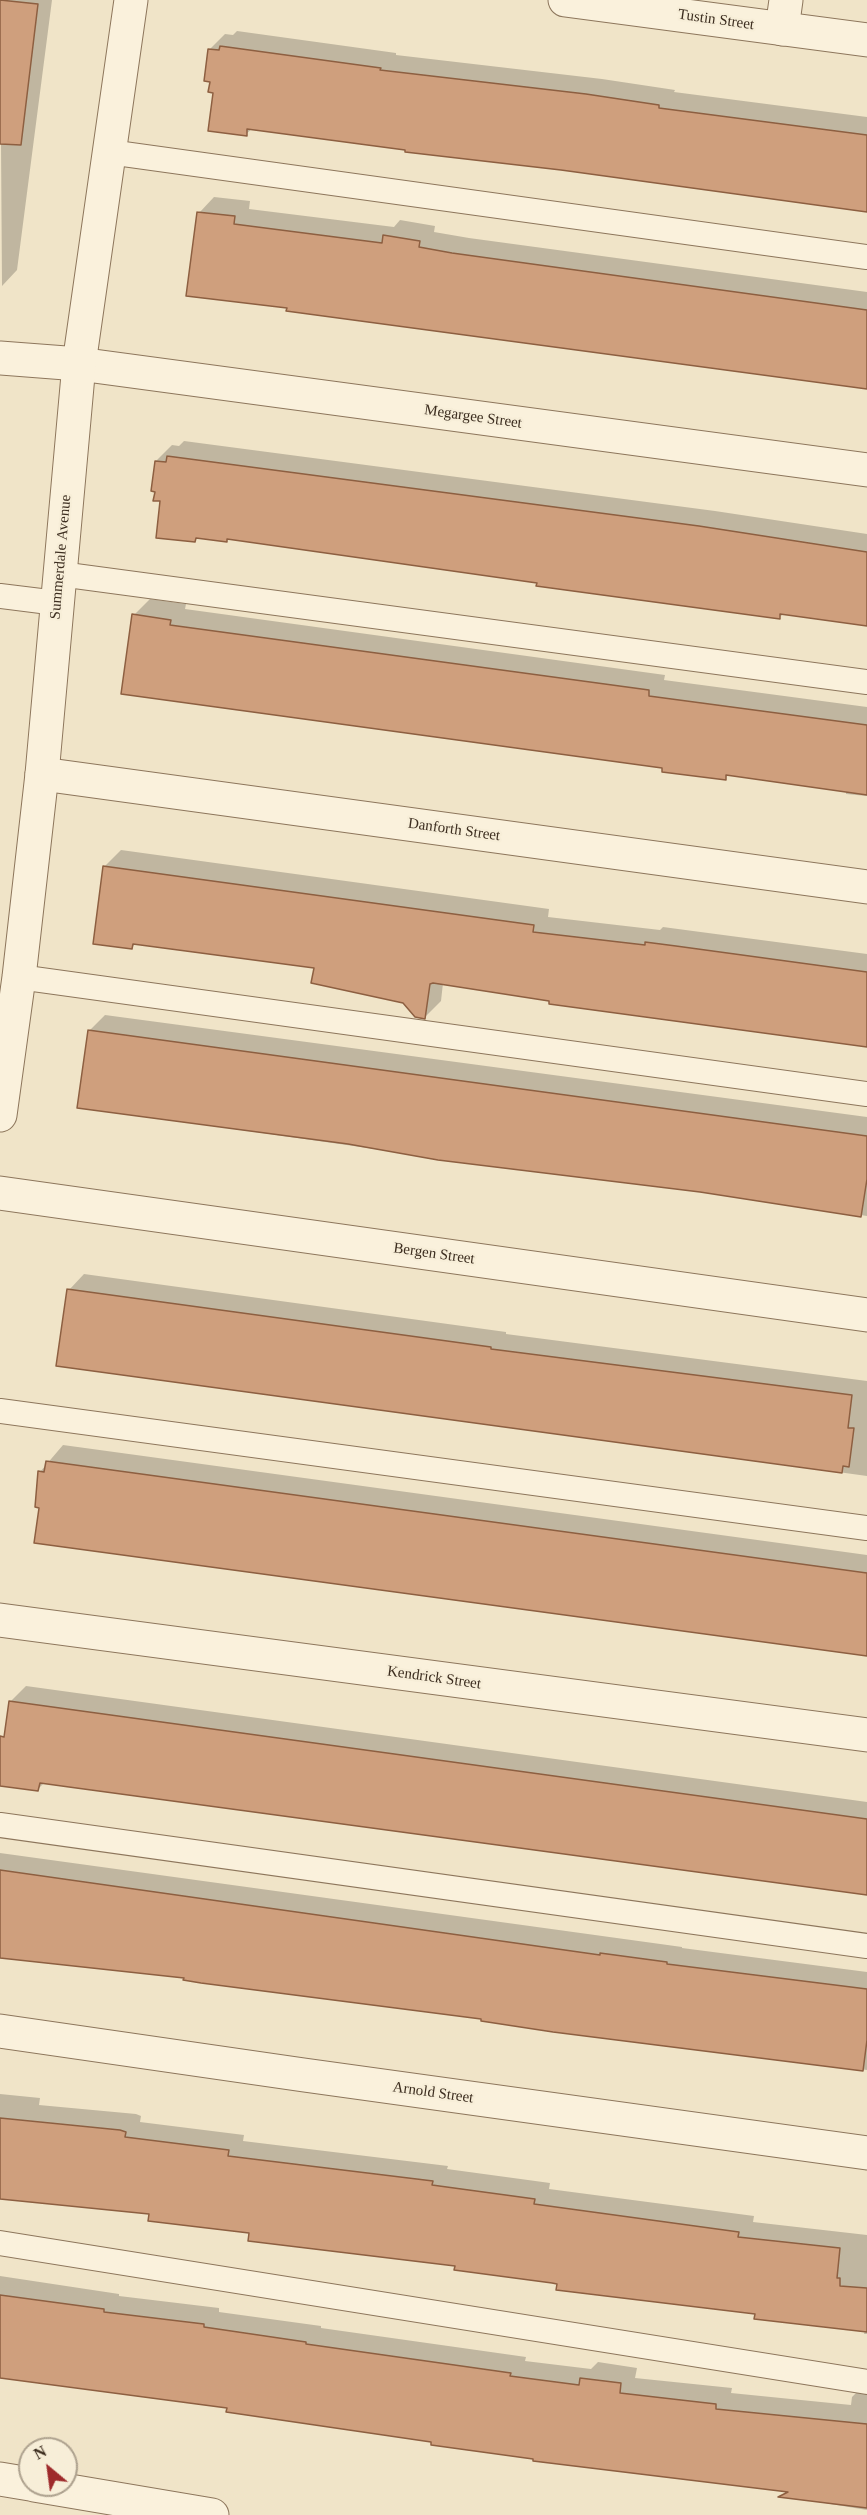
<!DOCTYPE html>
<style>
body{margin:0}
#map{position:relative;width:867px;height:2515px;overflow:hidden;background:#f0e4c8;font-family:"Times New Roman",serif}
canvas{display:block}
.north{position:absolute;left:18px;top:2437px;width:60px;height:60px;box-sizing:border-box;background:#f7eed8;border:2px solid #ada18e;border-radius:50%;rotate:331deg;font-size:16px;font-weight:700;line-height:24px;text-align:center;color:#3d2e20}
.north::after{content:'';display:block;margin:auto;width:21px;height:27px;background:#9e2a2b;clip-path:polygon(50% 0,100% 100%,50% 72%,0 100%)}
</style>
<div id="map">
<canvas width="867" height="2515"></canvas>
<div class="north">N</div>
</div>
<script>
const ctx = document.querySelector('canvas').getContext('2d');
ctx.lineJoin = 'round';
function paint(path, color) {
  ctx.fillStyle = color;
  ctx.fill(path, 'evenodd');
}
function toPath(rows) {
  const path = new Path2D();
  for (const r of rows) {
    path.moveTo(r[0], r[1]);
    for (let i = 2; i < r.length; i += 2) path.lineTo(r[i], r[i + 1]);
  }
  return path;
}
function trace(path, color, width, dash) {
  ctx.strokeStyle = color;
  ctx.lineWidth = width;
  ctx.lineCap = dash ? 'butt' : 'round';
  ctx.setLineDash(dash || []);
  ctx.stroke(path);
}
function label(font, color, halo, rows, align = 'center') {
  ctx.font = font + ' "Times New Roman",serif';
  ctx.lineWidth = 4.5;
  ctx.setLineDash([]);
  ctx.textBaseline = 'middle';
  ctx.strokeStyle = halo;
  ctx.fillStyle = color;
  for (const [text, x, y, turn = 0] of rows) {
    ctx.save();
    ctx.translate(x, y);
    ctx.rotate((+turn || 0) * Math.PI / 180);
    ctx.textAlign = isNaN(turn) ? turn : align;
    if (halo) ctx.strokeText(text, 0, 0);
    ctx.fillText(text, 0, 0);
    ctx.restore();
  }
}
const shadow = toPath([
 [0,0,52,0,17,270,2,286],
 [237,31,396,53,396,55,602,79,675,90,674,92,867,117,867,210,253,128,246,134,215,92,211,80,209,50,225,34,233,35],
 [214,197,250,201,249,209,394,227,400,220,435,226,434,232,469,238,867,292,867,388,288,306,199,213],
 [184,441,715,511,867,534,867,624,784,613,779,618,229,538,227,540,198,537,194,541,162,500,156,461,172,445,179,446],
 [150,599,186,604,185,609,665,675,664,680,867,707,867,796,846,794,846,791,729,774,725,778,664,767,134,615],
 [121,850,549,909,548,917,660,930,663,927,693,931,867,954,867,1045,443,983,441,1001,425,1017,404,1002,315,967,136,943,131,948,105,866],
 [105,1015,867,1117,867,1216,700,1191,438,1158,79,1107,90,1030],
 [84,1274,506,1332,506,1334,867,1381,867,1476,58,1365,69,1290],
 [63,1445,867,1555,867,1655,41,1507,40,1472],
 [26,1686,867,1802,867,1893,45,1782,38,1789,0,1784,10,1702],
 [0,1853,682,1947,682,1948,867,1972,867,2070,125,1970,0,1955],
 [0,2094,40,2098,39,2105,136,2114,141,2116,140,2122,244,2135,243,2141,448,2166,447,2169,550,2183,549,2189,754,2216,753,2222,867,2235,867,2334,864,2334,865,2330,559,2283,150,2213,0,2197],
 [0,2276,119,2294,119,2296,219,2308,219,2312,321,2326,321,2328,526,2357,525,2361,591,2369,598,2362,637,2368,635,2378,732,2388,731,2393,851,2405,852,2397,867,2382,867,2510,782,2496,787,2491,535,2458,228,2407,0,2374]
]);
const building = toPath([
 [0,0,38,4,21,145,0,144,0,0],
 [220,46,381,68,380,70,586,94,659,105,659,108,867,135,867,212,561,170,405,152,405,150,247,129,247,136,208,131,213,93,208,92,210,82,204,81,208,49,219,50,220,46],
 [197,212,235,216,234,224,382,243,383,235,420,241,419,247,452,253,867,310,867,389,286,311,287,308,186,296,197,212],
 [167,456,699,526,867,552,867,626,780,614,780,619,595,594,536,586,537,583,227,539,227,542,196,538,195,542,156,538,160,501,153,501,155,492,151,491,155,461,166,462,167,456],
 [132,614,171,620,170,625,649,690,649,696,867,725,867,795,726,775,726,780,662,772,662,768,121,694,132,614],
 [103,866,534,925,533,932,645,945,645,942,676,946,867,972,867,1047,549,1004,549,1001,433,983,430,984,425,1019,415,1017,403,1003,311,983,314,968,133,944,132,949,93,944,103,866],
 [88,1030,867,1136,867,1179,861,1217,700,1192,438,1160,348,1144,77,1108,88,1030],
 [67,1289,491,1347,491,1349,852,1395,848,1428,854,1428,849,1467,843,1466,842,1473,56,1366,67,1289],
 [46,1461,867,1573,867,1656,34,1543,39,1508,35,1507,38,1471,44,1472,46,1461],
 [9,1701,867,1819,867,1895,69,1787,40,1783,38,1791,0,1786,0,1736,4,1737,9,1701],
 [0,1870,600,1955,600,1953,667,1962,667,1964,867,1989,867,2040,863,2071,553,2032,481,2021,481,2019,201,1983,183,1980,184,1978,0,1958,0,1870],
 [0,2118,120,2130,126,2132,125,2137,229,2150,228,2156,433,2181,432,2185,535,2199,534,2204,739,2232,738,2237,840,2248,837,2278,840,2278,840,2286,867,2288,867,2332,754,2319,755,2314,556,2290,557,2284,552,2283,454,2270,455,2266,248,2241,249,2233,148,2221,149,2214,0,2199,0,2118],
 [0,2295,104,2309,104,2312,204,2324,204,2327,306,2342,306,2344,511,2373,510,2376,579,2385,580,2378,621,2383,620,2393,716,2404,716,2409,867,2424,867,2508,778,2497,788,2492,533,2461,533,2459,431,2445,431,2442,226,2412,227,2408,0,2378,0,2295]
]);
const service = toPath([
 [109,152,867,257],
 [60,574,867,682],
 [0,596,57,603],
 [19,977,867,1094],
 [0,1411,867,1528],
 [0,1825,867,1946],
 [0,2243,867,2382]
]);
const minor = toPath([
 [782,29,786,0],
 [0,358,79,364,867,470],
 [42,774,867,887],
 [0,1193,867,1315],
 [0,1620,867,1735],
 [0,2031,304,2075,867,2153],
 [0,2479,30,2484],
 [34,2485,212,2515]
]);
const tertiary = toPath([
 [565,0,867,40],
 [0,1115,19,977,42,774,79,364,131,0]
]);
const streetNames = [
 ["Tustin Street",716,20,8],
 ["Megargee Street",473,417,8],
 ["Summerdale Avenue",61,557,-85],
 ["Danforth Street",454,830,8],
 ["Bergen Street",434,1254,8],
 ["Kendrick Street",434,1678,8],
 ["Arnold Street",433,2093,8]
];
paint(shadow, '#0003');
paint(building, '#cf9f7d');
trace(building, '#8d5f41', 1.5);
trace(service, '#8d765c', 26);
trace(minor, '#8d765c', 35);
trace(tertiary, '#8d765c', 35);
trace(service, '#faf1dc', 24);
trace(minor, '#faf1dc', 33);
trace(tertiary, '#faf1dc', 33);
label('15px', '#3d2e20', '#f7eed8', streetNames);
</script>
